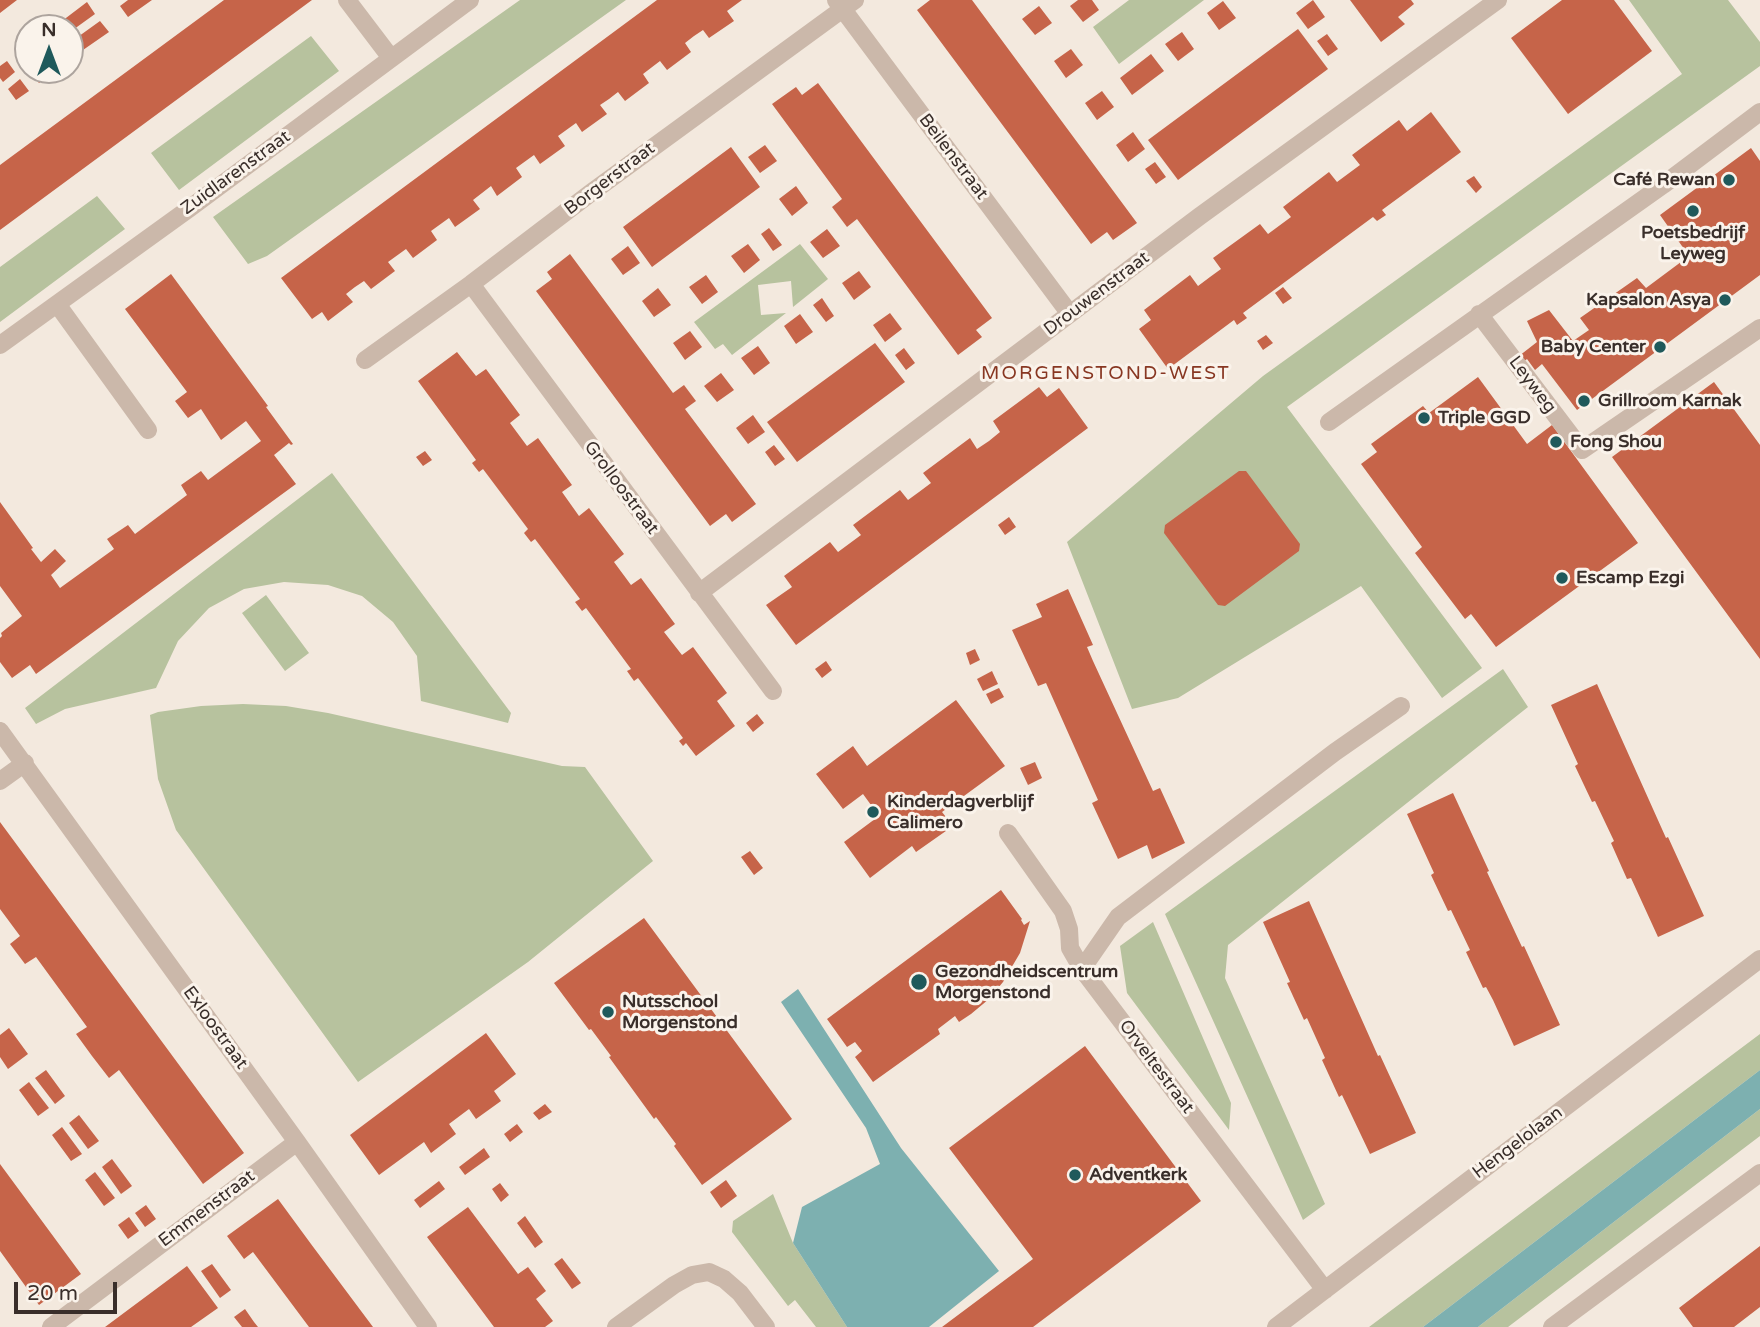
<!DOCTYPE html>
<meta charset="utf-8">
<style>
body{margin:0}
#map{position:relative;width:1760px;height:1327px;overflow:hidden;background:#f3e9de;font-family:"Varela Round",sans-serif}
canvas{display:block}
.north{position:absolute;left:14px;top:14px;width:70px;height:70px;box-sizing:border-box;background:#faf3eb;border:2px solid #ada49e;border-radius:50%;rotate:0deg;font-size:19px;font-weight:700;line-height:28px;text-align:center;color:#392e2a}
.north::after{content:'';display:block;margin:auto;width:24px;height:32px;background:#1f595b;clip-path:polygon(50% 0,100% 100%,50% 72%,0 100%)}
.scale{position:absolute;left:14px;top:1282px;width:103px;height:32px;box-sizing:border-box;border:4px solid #392e2a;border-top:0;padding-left:9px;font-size:21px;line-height:24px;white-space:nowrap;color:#392e2a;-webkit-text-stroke:5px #faf3eb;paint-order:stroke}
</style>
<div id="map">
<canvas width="1760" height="1327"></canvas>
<div class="north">N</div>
<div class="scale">20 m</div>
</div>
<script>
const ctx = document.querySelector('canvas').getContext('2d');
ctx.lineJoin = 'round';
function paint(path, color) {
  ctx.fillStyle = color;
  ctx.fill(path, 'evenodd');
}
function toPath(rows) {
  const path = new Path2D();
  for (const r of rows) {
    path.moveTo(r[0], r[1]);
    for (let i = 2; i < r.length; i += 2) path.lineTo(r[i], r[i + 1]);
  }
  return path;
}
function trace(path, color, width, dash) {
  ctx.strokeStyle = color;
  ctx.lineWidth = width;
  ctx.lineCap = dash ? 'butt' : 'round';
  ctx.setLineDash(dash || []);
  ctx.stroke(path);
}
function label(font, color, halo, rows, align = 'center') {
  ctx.font = font + ' "Varela Round",sans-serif';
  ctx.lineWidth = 6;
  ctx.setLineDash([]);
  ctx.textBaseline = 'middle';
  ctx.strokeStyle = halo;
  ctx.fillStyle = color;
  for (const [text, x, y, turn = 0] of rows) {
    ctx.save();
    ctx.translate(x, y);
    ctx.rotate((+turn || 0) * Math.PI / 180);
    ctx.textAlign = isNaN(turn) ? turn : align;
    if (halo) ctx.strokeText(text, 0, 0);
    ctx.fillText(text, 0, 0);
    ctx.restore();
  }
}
const green = toPath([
 [520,0,626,0,267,256,248,264,213,217],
 [1129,0,1204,0,1119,64,1093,27],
 [1629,0,1728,0,1760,42,1760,66,1287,407,1482,668,1442,698,1361,586,1178,698,1132,709,1067,542,1263,376,1682,74],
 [311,36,339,71,179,190,151,153],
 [97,196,125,229,0,322,0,267],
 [800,244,828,279,793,307,791,281,758,285,761,315,786,313,732,355,723,344,715,349,694,322],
 [332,473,511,713,508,723,421,701,417,656,393,622,362,596,328,585,284,582,244,589,209,608,178,641,156,688,65,709,36,724,25,708],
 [266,595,309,653,285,671,242,613],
 [1503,669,1528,707,1228,945,1225,978,1325,1204,1303,1220,1165,914],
 [243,704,286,706,328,713,562,766,585,767,653,861,528,962,358,1082,176,830,158,779,150,715,158,712,201,706],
 [1153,922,1231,1103,1229,1130,1127,993,1120,946],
 [1760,1034,1760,1070,1423,1327,1369,1327],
 [1760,1109,1760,1136,1508,1327,1478,1327],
 [773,1194,793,1243,847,1327,816,1327,795,1300,788,1306,732,1232,733,1221]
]);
const water = toPath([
 [798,989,901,1148,999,1271,929,1327,847,1327,793,1243,802,1207,880,1164,866,1128,781,1002],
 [1760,1070,1760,1109,1478,1327,1423,1327]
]);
const building = toPath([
 [0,0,17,0,0,13],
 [128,0,152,0,128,17,120,6],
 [224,0,312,0,0,230,0,165],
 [657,0,742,0,727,11,734,21,709,38,703,30,694,36,685,43,691,52,667,70,660,61,643,74,649,83,625,101,618,92,609,99,600,105,607,114,582,132,576,123,558,136,565,146,540,164,534,155,516,168,522,177,497,196,491,186,473,200,480,209,455,227,449,218,431,231,437,240,413,258,406,249,388,262,395,271,371,289,364,281,355,287,346,294,353,302,328,321,322,312,312,319,281,278],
 [930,0,972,0,1137,223,1113,240,1107,232,1091,244,917,10],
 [1078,0,1092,0,1099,10,1083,22,1070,6],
 [1313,0,1325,17,1308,29,1296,13],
 [1350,0,1411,0,1414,4,1398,17,1405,24,1381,42],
 [1562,0,1614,0,1652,51,1568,114,1511,38],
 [1223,1,1236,18,1219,30,1207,13],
 [87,2,95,14,70,32,70,28,67,28,62,21],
 [1039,6,1052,23,1035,35,1022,19],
 [100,21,109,32,83,50,75,39],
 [1298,29,1328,69,1178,180,1148,140],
 [1182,32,1194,49,1178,61,1165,44],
 [1327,34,1338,49,1328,56,1317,41],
 [28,46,28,63,25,65,17,54],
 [1071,49,1083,65,1066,78,1054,61],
 [1151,54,1164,71,1132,95,1120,78],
 [7,61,15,72,3,82,0,78,0,66],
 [33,70,56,70,39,83,30,72],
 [20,79,29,91,16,100,8,89],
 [818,83,992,318,976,330,982,337,958,355,857,219,847,227,832,207,842,199,772,104,796,87,802,95],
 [1102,91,1114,107,1097,120,1085,103],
 [1431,112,1461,152,1382,210,1386,215,1377,221,1373,217,1243,313,1247,318,1237,325,1234,320,1168,369,1139,329,1151,320,1144,310,1190,275,1198,286,1210,277,1221,269,1213,258,1260,224,1268,234,1291,217,1283,207,1329,172,1337,182,1360,165,1352,155,1399,120,1407,131],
 [1133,132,1145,149,1128,162,1116,145],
 [765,145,777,161,760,173,748,157],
 [731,147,760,187,652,267,623,227],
 [1751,148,1760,161,1760,275,1577,410,1542,364,1535,370,1527,359,1523,362,1519,356,1537,342,1527,321,1549,310,1573,341,1589,330,1580,318,1637,278,1646,288,1689,256,1660,215],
 [1155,162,1166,177,1156,184,1145,169],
 [1474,176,1482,187,1476,193,1466,181],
 [796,186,808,203,792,216,779,199],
 [769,228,782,245,773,251,761,234],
 [827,229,840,246,823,258,810,242],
 [748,244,760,260,744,273,731,256],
 [628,246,640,263,623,275,611,259],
 [570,254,673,393,684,385,696,401,685,409,756,504,732,522,726,514,710,526,536,291,552,279,547,272],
 [859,271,871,287,854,300,842,283],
 [171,274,268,406,266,407,293,444,291,445,289,443,274,455,296,484,36,674,30,665,12,678,0,662,0,638,2,636,1,633,22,616,0,586,0,502,33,548,31,549,41,562,55,549,66,561,51,575,60,588,114,549,107,539,128,525,135,534,187,495,181,485,201,471,208,480,261,441,246,421,221,440,201,409,188,418,175,401,187,392,125,309],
 [706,275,718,292,702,304,689,287],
 [1283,287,1292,298,1283,304,1275,293],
 [658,288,671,305,654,317,642,301],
 [822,298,834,316,826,322,813,305],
 [890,313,902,329,885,342,873,325],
 [800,314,813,332,796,344,784,326],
 [690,331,702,347,685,360,673,343],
 [1266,335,1273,343,1263,350,1257,341],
 [875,343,905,382,797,462,767,422],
 [758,346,770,363,754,375,741,358],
 [904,348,915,363,906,370,895,355],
 [457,352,476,376,486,369,520,415,510,423,527,446,538,438,572,485,562,492,579,516,589,508,624,554,614,562,631,585,641,578,675,624,664,632,682,655,693,647,727,693,717,701,735,726,696,756,686,743,683,746,679,741,683,738,638,678,634,681,627,671,631,669,586,608,582,611,575,602,580,599,535,539,531,542,524,533,528,529,483,469,479,472,475,467,472,463,476,460,418,381],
 [721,373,734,390,717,402,704,386],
 [1478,377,1527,444,1552,425,1638,543,1496,647,1471,614,1465,619,1415,553,1422,547,1361,464,1377,452,1371,444,1423,406,1429,413],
 [1714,382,1760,445,1760,659,1612,457],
 [1039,387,1047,397,1059,388,1088,428,796,645,766,605,792,587,784,576,830,542,838,552,861,535,853,525,900,490,908,500,919,492,931,483,923,473,970,438,977,449,989,441,1000,432,993,421],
 [753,415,765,432,748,444,736,428],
 [774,445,785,459,775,466,765,452],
 [425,451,432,460,423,466,416,457],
 [1239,471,1246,471,1300,544,1299,551,1225,606,1218,605,1164,533,1165,525],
 [1009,517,1016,527,1005,535,998,525],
 [1068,589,1093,645,1087,647,1093,661,1153,791,1160,788,1185,843,1152,859,1147,845,1118,859,1092,803,1098,800,1046,683,1038,686,1012,630,1042,617,1036,604],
 [975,649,980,660,970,665,966,653],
 [826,661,832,670,822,678,815,669],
 [992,671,998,684,983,691,977,679],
 [1597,684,1666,838,1668,837,1704,916,1658,937,1631,878,1627,879,1611,843,1614,841,1595,801,1592,802,1575,766,1578,764,1551,705],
 [999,688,1004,697,991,704,986,694],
 [956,700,1005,766,942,812,953,826,916,852,912,846,870,878,844,842,879,816,863,794,843,809,816,774,853,746,867,766],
 [757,714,764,723,753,732,746,723],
 [1035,762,1042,778,1028,785,1020,768],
 [1453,793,1489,871,1487,872,1522,947,1524,946,1560,1025,1514,1046,1493,1000,1486,987,1483,988,1466,952,1470,950,1451,910,1448,911,1431,875,1434,873,1407,814],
 [0,822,244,1153,203,1184,119,1070,109,1078,92,1056,76,1034,87,1027,36,957,25,964,10,944,20,936,0,909],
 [750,851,763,868,754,875,741,857],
 [1001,890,1022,919,1021,920,1024,925,1030,921,1020,953,1003,982,989,999,971,1014,959,1022,955,1016,938,1029,940,1034,873,1082,855,1057,862,1051,855,1042,847,1047,827,1019],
 [1309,901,1378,1056,1380,1055,1416,1133,1370,1154,1342,1095,1339,1097,1322,1060,1325,1058,1307,1018,1304,1020,1287,983,1290,982,1263,922],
 [644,918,792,1119,702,1185,674,1146,676,1144,656,1117,654,1119,609,1057,611,1056,591,1029,589,1030,554,983],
 [9,1028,28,1054,8,1069,0,1057,0,1035],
 [486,1033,516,1074,494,1091,501,1101,476,1119,469,1109,449,1124,456,1134,431,1153,424,1142,379,1175,350,1135],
 [1085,1046,1201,1201,1033,1327,942,1327,1033,1259,949,1148],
 [46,1070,65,1096,55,1104,35,1078],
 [29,1082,49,1108,38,1116,19,1090],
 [545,1104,552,1112,539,1120,533,1113],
 [79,1115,99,1141,88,1149,69,1123],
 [517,1124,523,1132,510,1142,504,1134],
 [62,1127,82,1154,71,1161,52,1135],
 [484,1148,490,1157,465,1175,459,1167],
 [112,1159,132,1186,121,1194,102,1167],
 [0,1164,81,1274,39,1305,0,1251],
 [95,1172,115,1198,104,1206,85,1180],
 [726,1180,737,1196,721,1208,710,1192],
 [439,1181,445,1189,420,1208,414,1200],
 [500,1183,509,1195,501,1202,492,1189],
 [278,1199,311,1244,373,1327,309,1327,253,1252,244,1259,227,1236],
 [146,1205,156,1219,145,1227,135,1213],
 [468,1207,518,1274,528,1267,546,1291,536,1299,553,1321,545,1327,494,1327,427,1237],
 [525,1216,543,1242,535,1248,517,1223],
 [129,1217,139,1231,128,1239,118,1225],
 [1760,1246,1760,1307,1734,1327,1693,1327,1679,1308],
 [562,1258,581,1283,572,1289,554,1264],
 [212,1264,231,1290,220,1298,201,1271],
 [187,1266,218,1308,191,1327,105,1327],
 [245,1309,254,1322,258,1327,242,1327,234,1317]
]);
const minor = toPath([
 [347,0,391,58],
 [836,0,1070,314],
 [471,284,773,691],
 [57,304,148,430],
 [1479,314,1582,450,1760,328],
 [0,345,190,208,470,0],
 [365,360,471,284,592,192,855,0],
 [1329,422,1663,185,1760,112],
 [699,593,1200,216,1498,0],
 [0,731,297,1142,428,1327],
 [0,781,25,763],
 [1008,833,1063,911,1069,929,1070,948,1082,969,1325,1290],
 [1082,969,1118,917,1335,752,1401,706],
 [51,1327,297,1142],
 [616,1327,674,1285,692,1275,709,1272,724,1279,740,1293,766,1327],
 [1276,1327,1760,959],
 [1552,1327,1760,1173]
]);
const markers = [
 [1729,180,7,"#1f595b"],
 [1693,211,7,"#1f595b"],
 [1725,300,7,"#1f595b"],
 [1660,347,7,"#1f595b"],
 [1584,401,7,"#1f595b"],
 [1424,418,7,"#1f595b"],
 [1556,442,7,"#1f595b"],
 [1562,578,7,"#1f595b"],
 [873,812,7,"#1f595b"],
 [919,982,9,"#1f595b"],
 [608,1012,7,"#1f595b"],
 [1075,1175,7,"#1f595b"]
];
const streetNames = [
 ["Beilenstraat",953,157,53],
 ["Zuidlarenstraat",236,173,-36],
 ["Borgerstraat",610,179,-37],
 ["Drouwenstraat",1097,294,-37],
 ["Leyweg",1532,385,53],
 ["Grolloostraat",621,488,53],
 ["Exloostraat",215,1028,54],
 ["Orveltestraat",1156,1067,53],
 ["Hengelolaan",1518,1143,-37],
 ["Emmenstraat",207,1209,-37]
];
const poiNames = [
 ["Café Rewan",1715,180,"right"],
 ["Poetsbedrijf",1693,233,"center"],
 ["Leyweg",1693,254,"center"],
 ["Kapsalon Asya",1711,300,"right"],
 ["Baby Center",1646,347,"right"],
 ["Grillroom Karnak",1598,401],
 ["Triple GGD",1438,418],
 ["Fong Shou",1570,442],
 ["Escamp Ezgi",1576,578],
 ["Kinderdagverblijf",887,802],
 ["Calimero",887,823],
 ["Gezondheidscentrum",935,972],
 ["Morgenstond",935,993],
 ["Nutsschool",622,1002],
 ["Morgenstond",622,1023],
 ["Adventkerk",1089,1175]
];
const neighbourhoodNames = [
 ["MORGENSTOND-WEST",1106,374]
];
paint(green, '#b7c29e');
paint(water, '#7db0b0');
paint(building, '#c66449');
trace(minor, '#cbb8aa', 18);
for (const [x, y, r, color] of markers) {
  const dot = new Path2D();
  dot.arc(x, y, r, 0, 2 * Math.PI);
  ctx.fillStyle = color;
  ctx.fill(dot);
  trace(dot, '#faf3eb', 2.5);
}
label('18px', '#392e2a', '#faf3eb', streetNames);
label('bold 18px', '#392e2a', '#faf3eb', poiNames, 'left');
ctx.letterSpacing = '2px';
label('19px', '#883722', '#faf3eb', neighbourhoodNames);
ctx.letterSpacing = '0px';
</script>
